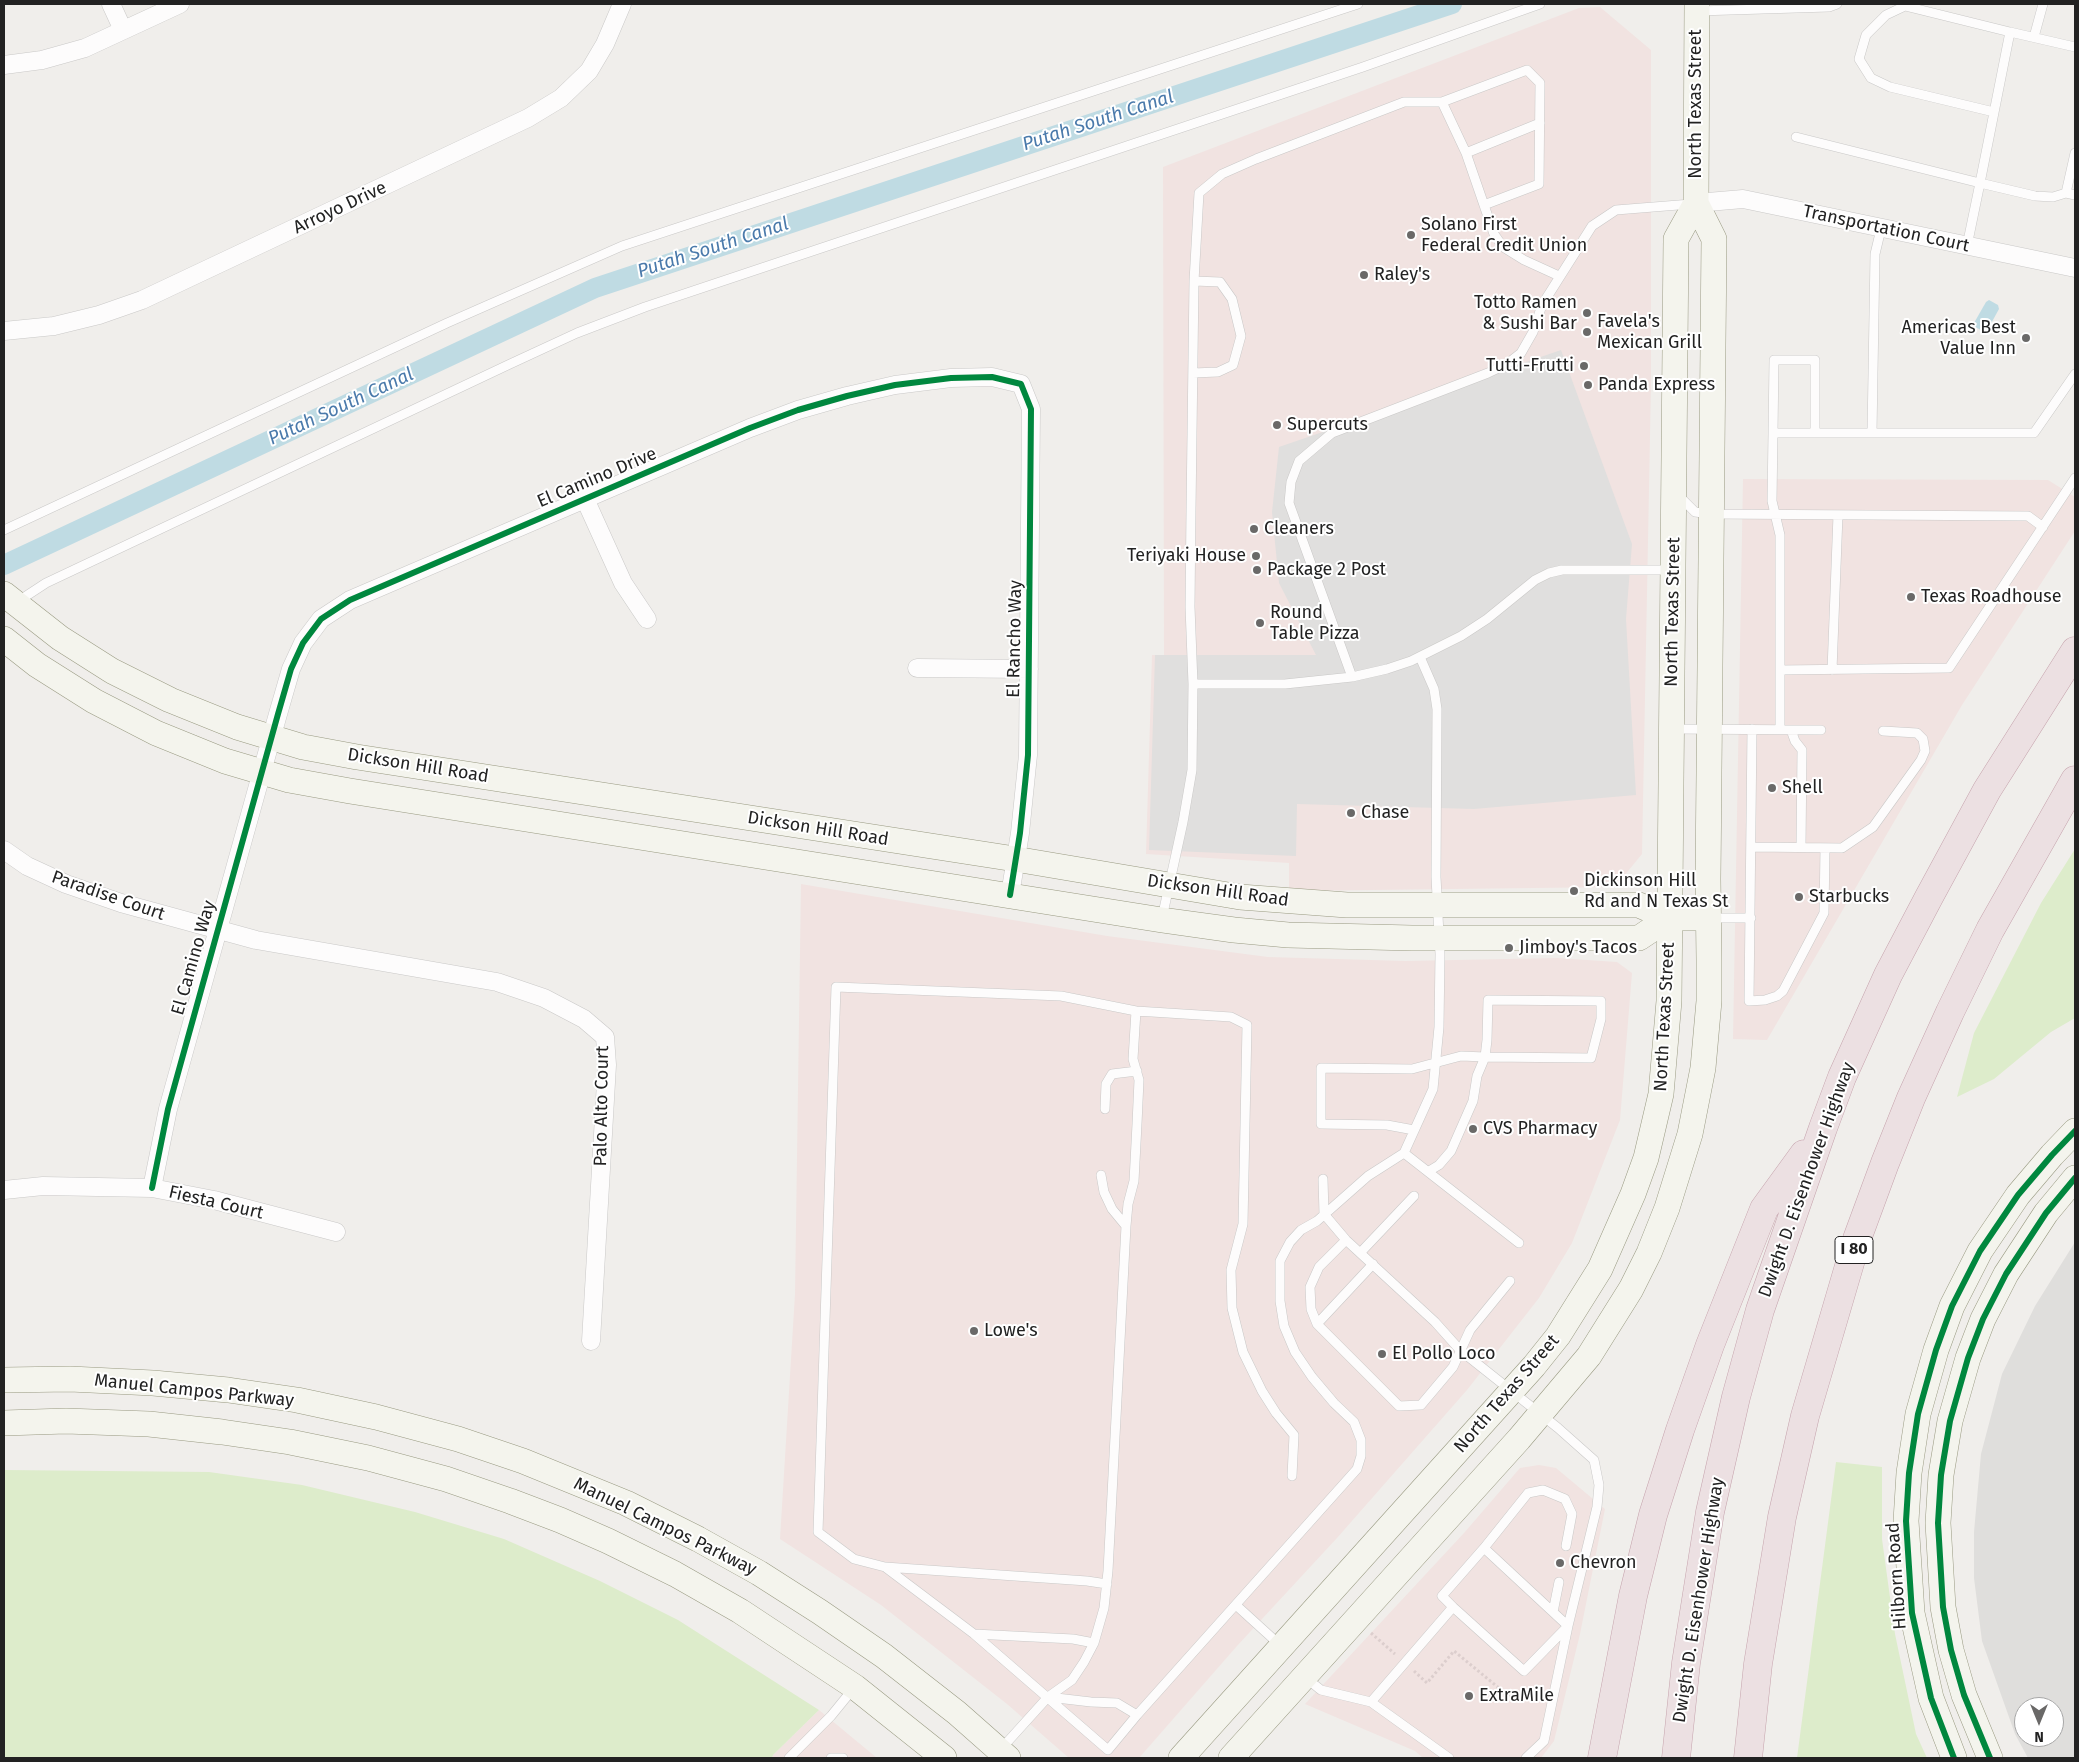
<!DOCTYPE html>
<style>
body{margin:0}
#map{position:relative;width:2079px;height:1762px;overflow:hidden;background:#f0eeeb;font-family:"Fira Sans",sans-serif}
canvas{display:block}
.frame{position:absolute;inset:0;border:5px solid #222;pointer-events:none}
.north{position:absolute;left:2014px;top:1697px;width:50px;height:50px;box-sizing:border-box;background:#fff;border:1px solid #a7a7a7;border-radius:50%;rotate:180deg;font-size:14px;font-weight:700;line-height:20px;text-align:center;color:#222}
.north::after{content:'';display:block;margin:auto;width:18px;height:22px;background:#6a6968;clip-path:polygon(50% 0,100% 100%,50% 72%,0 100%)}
</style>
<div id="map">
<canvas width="2079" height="1762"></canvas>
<div class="frame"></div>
<div class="north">N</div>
</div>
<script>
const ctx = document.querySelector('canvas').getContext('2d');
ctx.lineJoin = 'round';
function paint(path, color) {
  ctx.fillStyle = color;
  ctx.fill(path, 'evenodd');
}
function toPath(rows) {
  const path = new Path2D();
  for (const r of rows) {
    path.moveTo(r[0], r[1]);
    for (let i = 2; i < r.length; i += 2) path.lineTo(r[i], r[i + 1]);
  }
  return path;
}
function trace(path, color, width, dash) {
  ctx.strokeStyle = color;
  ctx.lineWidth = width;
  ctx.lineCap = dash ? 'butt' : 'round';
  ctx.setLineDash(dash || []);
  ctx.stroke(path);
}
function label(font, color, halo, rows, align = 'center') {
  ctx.font = font + ' "Fira Sans",sans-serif';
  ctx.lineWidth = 4;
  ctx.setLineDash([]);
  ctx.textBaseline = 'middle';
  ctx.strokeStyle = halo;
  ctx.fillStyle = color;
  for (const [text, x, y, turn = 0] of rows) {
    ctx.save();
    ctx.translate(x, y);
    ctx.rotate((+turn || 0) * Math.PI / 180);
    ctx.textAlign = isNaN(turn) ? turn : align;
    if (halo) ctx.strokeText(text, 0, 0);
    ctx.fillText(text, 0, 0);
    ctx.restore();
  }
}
const residential = toPath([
 [2075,1242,2075,1758,2028,1758,2015,1734,1982,1641,1974,1578,1974,1532,1981,1454,2002,1374,2035,1306],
 [2024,1707,2054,1707,2054,1737,2024,1737]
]);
const commercial = toPath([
 [1600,7,1651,50,1651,384,1642,854,1615,887,1289,891,1289,863,1146,854,1152,655,1164,655,1163,167,1579,8],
 [1743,479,2048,480,2075,497,2075,531,1962,705,1767,1040,1733,1039],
 [801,884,1107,936,1268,957,1405,961,1557,958,1617,962,1632,973,1620,1120,1572,1243,1539,1298,1467,1390,1337,1538,1237,1646,1139,1758,1069,1758,1007,1704,881,1605,780,1539,795,1294],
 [1539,1465,1556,1468,1605,1509,1580,1634,1554,1741,1541,1758,1423,1758,1415,1751,1305,1704,1464,1533,1520,1468],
 [819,1710,877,1758,772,1758,773,1755]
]);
const grass = toPath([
 [2075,849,2075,1018,2051,1032,1994,1079,1957,1097,1974,1033,2041,903],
 [1836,1462,1882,1467,1882,1539,1895,1634,1916,1734,1927,1758,1797,1758],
 [4,1470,209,1472,302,1485,415,1512,504,1539,600,1581,678,1620,819,1710,773,1755,772,1758,4,1758]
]);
const parking = toPath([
 [1561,350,1632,544,1626,619,1636,795,1474,809,1297,804,1296,856,1149,850,1155,655,1316,655,1279,583,1272,512,1279,447]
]);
const water = toPath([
 [1989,300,1998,305,1999,309,1988,329,1983,331,1975,327,1974,323,1986,302]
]);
const canal = toPath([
 [4,565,595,288,1452,4]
]);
const path = toPath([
 [1371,1633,1395,1654],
 [1414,1671,1427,1683,1454,1651,1511,1698]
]);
const lane = toPath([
 [1698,11,1829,7,1837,4],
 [2034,37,2043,4],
 [2075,47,2010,32,1980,183,2035,196,2053,197,2066,193,2075,195],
 [1442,102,1527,70,1540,83,1539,184,1484,205],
 [1994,112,1890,87,1871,78,1859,59,1866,35,1886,15,1905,6,2010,32],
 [1796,137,1980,183,1967,246],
 [1466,153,1540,123],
 [2066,193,2075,153],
 [1193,373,1218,372,1233,365,1241,336,1232,299,1220,282,1194,281],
 [1773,433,1774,360,1815,360,1815,433],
 [1872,433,1875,254,1881,229],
 [1679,496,1695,512,1711,514,2028,516,2043,527],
 [4,530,447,323,622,246,1358,4],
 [1671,570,1562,570,1549,573,1535,580,1487,619,1461,636,1411,661,1387,669,1352,677,1289,503,1291,482,1299,461,1332,433,1488,373,1507,364,1521,353,1533,332,1542,305,1592,226,1616,210,1691,204],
 [17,602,46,583,510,364,577,333,645,307,1363,67,1540,4],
 [1780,670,1949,668,2075,478],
 [1832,670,1838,515],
 [1352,677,1285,684,1193,684,1190,607,1191,510,1194,281,1199,193,1222,174,1256,159,1404,102,1442,102,1466,153,1494,234,1503,247,1524,260,1559,276],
 [1672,729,1821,730],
 [1752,729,1749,1001,1765,1000,1777,996,1783,991,1824,913,1825,848],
 [1780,729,1780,535,1772,501,1773,433,2034,433,2075,374],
 [1791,730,1795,741,1802,750,1801,847],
 [1752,847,1842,848,1873,827,1921,760,1925,751,1923,739,1917,733,1883,731],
 [1162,918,1183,822,1192,770,1193,684],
 [1711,918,1751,918],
 [1105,1109,1106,1084,1112,1074,1137,1071],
 [1414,1130,1387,1125,1321,1124,1321,1068,1412,1069,1461,1056,1485,1057,1591,1058,1601,1019,1601,1001,1488,1000,1487,1040,1485,1057,1477,1076,1473,1101,1451,1151,1439,1165,1429,1171],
 [1404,1153,1519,1243],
 [1101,1175,1104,1192,1112,1209,1126,1226],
 [1323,1179,1324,1214,1346,1240,1435,1322,1460,1350,1558,1428,1594,1460,1599,1485,1597,1507,1568,1626,1544,1741,1526,1758],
 [1346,1240,1319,1267,1310,1287,1311,1309,1317,1324,1399,1406,1421,1405,1453,1367,1470,1330,1510,1281],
 [1360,1253,1414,1196],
 [1317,1324,1373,1264],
 [885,1567,854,1559,818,1532,836,987,1061,996,1136,1011],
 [1237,1606,1281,1646],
 [1453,1607,1442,1596,1484,1548],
 [1553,1612,1559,1582],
 [974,1634,885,1567,1087,1581,1107,1584],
 [1094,1643,1073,1639,974,1634,1108,1750,1137,1715],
 [1306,1678,1321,1690,1371,1702,1449,1758],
 [1048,1697,1072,1680,1084,1662,1094,1643,1104,1608,1108,1571,1126,1226,1128,1204,1134,1181,1137,1124,1139,1080,1133,1059,1136,1011,1231,1017,1247,1025,1243,1224,1231,1270,1232,1308,1243,1352,1262,1391,1276,1413,1294,1435,1292,1476],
 [1371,1702,1453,1607,1524,1671,1568,1626,1484,1548,1528,1493,1543,1490,1565,1499,1572,1514,1566,1546],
 [1001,1749,1048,1697,1091,1702,1117,1703,1137,1715,1357,1469,1361,1456,1361,1440,1354,1422,1334,1403,1312,1377,1295,1352,1284,1326,1280,1301,1280,1261,1290,1242,1301,1230,1317,1221,1368,1176,1404,1153,1433,1089,1439,1027,1440,954,1436,877,1437,709,1434,689,1420,657],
 [789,1758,831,1716,853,1689],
 [831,1758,843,1758]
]);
const street = toPath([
 [111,4,123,30],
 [4,65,42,60,85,48,180,4],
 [1696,203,1743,199,2075,268],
 [4,331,54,326,99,315,142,300,528,118,561,98,589,71,605,44,622,4],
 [585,499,623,583,647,619],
 [917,668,1029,669],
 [4,850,27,866,66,884,121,903,256,940,497,982,544,998,584,1019,605,1037,607,1065,591,1341],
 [152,1188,168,1109,278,714,291,669,303,643,321,619,350,600,750,428,798,410,847,396,895,385,951,378,992,377,1021,384,1031,409,1028,755,1020,833,1010,895],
 [4,1190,43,1186,152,1188,214,1200,336,1232]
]);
const secondary = toPath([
 [4,594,60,638,112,671,170,700,237,727,303,747,357,757,1015,859,1240,897,1347,905,1639,905,1669,918,1709,918],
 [4,639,37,665,94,701,156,733,225,761,289,780,350,791,1162,920,1234,930,1288,935,1412,938,1639,938,1669,918],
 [4,1380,70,1379,153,1383,228,1390,297,1400,376,1417,458,1439,523,1461,626,1503,698,1539,759,1573,820,1612,884,1656,957,1713,1008,1758],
 [4,1423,66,1421,149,1424,222,1432,290,1442,368,1458,446,1479,510,1501,560,1520,608,1541,675,1574,740,1611,855,1687,944,1758],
 [1181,1758,1534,1366,1558,1336,1600,1269,1633,1194,1646,1158,1661,1094,1669,1001,1676,239,1696,203],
 [1231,1758,1519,1439,1589,1356,1631,1289,1649,1253,1667,1208,1690,1134,1703,1068,1709,1001,1709,960,1708,879,1714,239,1696,203,1697,4],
 [1954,1758,1931,1698,1912,1613,1906,1521,1909,1473,1918,1414,1936,1350,1952,1306,1980,1251,2018,1195,2052,1155,2075,1131],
 [1990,1758,1964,1695,1951,1650,1943,1607,1938,1523,1941,1475,1950,1421,1968,1358,1983,1319,2006,1274,2046,1213,2075,1178]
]);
const highway = toPath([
 [1602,1758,1633,1596,1653,1515,1680,1430,1710,1345,1764,1209,1804,1154],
 [1676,1758,1686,1663,1710,1512,1736,1397,1760,1310,1823,1128,1842,1077,1888,975,1929,897,1987,790,2075,651],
 [1748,1758,1758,1664,1782,1517,1805,1416,1857,1239,1885,1163,1911,1098,1950,1012,1990,930,2075,780]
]);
const cycleway = toPath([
 [152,1188,168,1109,278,714,291,669,303,643,321,619,350,600,750,428,798,410,847,396,895,385,951,378,992,377,1021,384,1031,409,1028,755,1020,833,1010,895],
 [1954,1758,1931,1698,1912,1613,1906,1521,1909,1473,1918,1414,1936,1350,1952,1306,1980,1251,2018,1195,2052,1155,2075,1131],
 [1990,1758,1964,1695,1951,1650,1943,1607,1938,1523,1941,1475,1950,1421,1968,1358,1983,1319,2006,1274,2046,1213,2075,1178]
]);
const markers = [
 [1411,235,5,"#6a6968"],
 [1364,275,5,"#6a6968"],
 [1587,313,5,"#6a6968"],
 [1587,332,5,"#6a6968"],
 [2026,338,5,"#6a6968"],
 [1584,366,5,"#6a6968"],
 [1588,385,5,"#6a6968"],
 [1277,425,5,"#6a6968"],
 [1254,529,5,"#6a6968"],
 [1256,556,5,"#6a6968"],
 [1257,570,5,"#6a6968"],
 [1911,597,5,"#6a6968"],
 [1260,623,5,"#6a6968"],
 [1772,788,5,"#6a6968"],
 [1351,813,5,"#6a6968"],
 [1574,891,5,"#6a6968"],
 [1799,897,5,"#6a6968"],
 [1509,948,5,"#6a6968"],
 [1473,1129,5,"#6a6968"],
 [974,1331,5,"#6a6968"],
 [1382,1354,5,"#6a6968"],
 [1560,1563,5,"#6a6968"],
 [1469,1696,5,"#6a6968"]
];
const shields = [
 [1854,1250,38]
];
const shieldNames = [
 ["I 80",1854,1250]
];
const streetNames = [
 ["North Texas Street",1696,104,-90],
 ["Arroyo Drive",340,208,-25],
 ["Transportation Court",1886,229,12],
 ["El Camino Drive",597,478,-23],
 ["North Texas Street",1673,612,-89],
 ["El Rancho Way",1015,639,-89],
 ["Dickson Hill Road",418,766,9],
 ["Dickson Hill Road",818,829,9],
 ["Dickson Hill Road",1218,891,8],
 ["Paradise Court",108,896,19],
 ["El Camino Way",194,958,-74],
 ["North Texas Street",1665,1017,-87],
 ["Palo Alto Court",602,1106,-89],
 ["Dwight D. Eisenhower Highway",1807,1180,-70],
 ["Fiesta Court",216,1203,13],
 ["Manuel Campos Parkway",194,1391,6],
 ["North Texas Street",1507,1394,-49],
 ["Manuel Campos Parkway",665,1527,26],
 ["Hilborn Road",1897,1576,-94],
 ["Dwight D. Eisenhower Highway",1699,1600,-81]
];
const poiNames = [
 ["Solano First",1421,225],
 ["Federal Credit Union",1421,246],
 ["Raley's",1374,275],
 ["Totto Ramen",1577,303,"right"],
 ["& Sushi Bar",1577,324,"right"],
 ["Favela's",1597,322],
 ["Mexican Grill",1597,343],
 ["Americas Best",2016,328,"right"],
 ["Value Inn",2016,349,"right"],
 ["Tutti-Frutti",1574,366,"right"],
 ["Panda Express",1598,385],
 ["Supercuts",1287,425],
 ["Cleaners",1264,529],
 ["Teriyaki House",1246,556,"right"],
 ["Package 2 Post",1267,570],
 ["Texas Roadhouse",1921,597],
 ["Round",1270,613],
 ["Table Pizza",1270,634],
 ["Shell",1782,788],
 ["Chase",1361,813],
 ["Dickinson Hill",1584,881],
 ["Rd and N Texas St",1584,902],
 ["Starbucks",1809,897],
 ["Jimboy's Tacos",1519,948],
 ["CVS Pharmacy",1483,1129],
 ["Lowe's",984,1331],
 ["El Pollo Loco",1392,1354],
 ["Chevron",1570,1563],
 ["ExtraMile",1479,1696]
];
const waterNames = [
 ["Putah South Canal",1098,121,-18],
 ["Putah South Canal",713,248,-18],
 ["Putah South Canal",341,407,-25]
];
paint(residential, '#dfdedc');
paint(commercial, '#f1e3e1');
paint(grass, '#ddeccb');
paint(parking, '#e0dfde');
paint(water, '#bfdbe3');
trace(canal, '#bfdbe3', 20);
trace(lane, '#c9c8c7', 10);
trace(street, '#c9c8c7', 19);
trace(secondary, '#999a82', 26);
trace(highway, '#c5a2ac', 29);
trace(path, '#dccecd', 3, [2.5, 2.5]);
trace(lane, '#fdfcfc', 9);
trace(street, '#fdfcfc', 18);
trace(secondary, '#f4f4ed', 25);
trace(highway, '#ece0e2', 28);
trace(cycleway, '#00873e', 6);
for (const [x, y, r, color] of markers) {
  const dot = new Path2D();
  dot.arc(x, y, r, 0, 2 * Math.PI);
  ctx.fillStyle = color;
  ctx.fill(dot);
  trace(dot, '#fff', 2);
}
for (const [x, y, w] of shields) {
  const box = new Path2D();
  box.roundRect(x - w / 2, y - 13.5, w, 27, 4);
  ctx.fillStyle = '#fff';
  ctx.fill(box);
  trace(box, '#222', 1);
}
label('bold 16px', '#222', null, shieldNames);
label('18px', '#222', '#fff', streetNames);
label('18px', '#222', '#fff', poiNames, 'left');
label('italic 19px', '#4a7aab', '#fff', waterNames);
</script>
